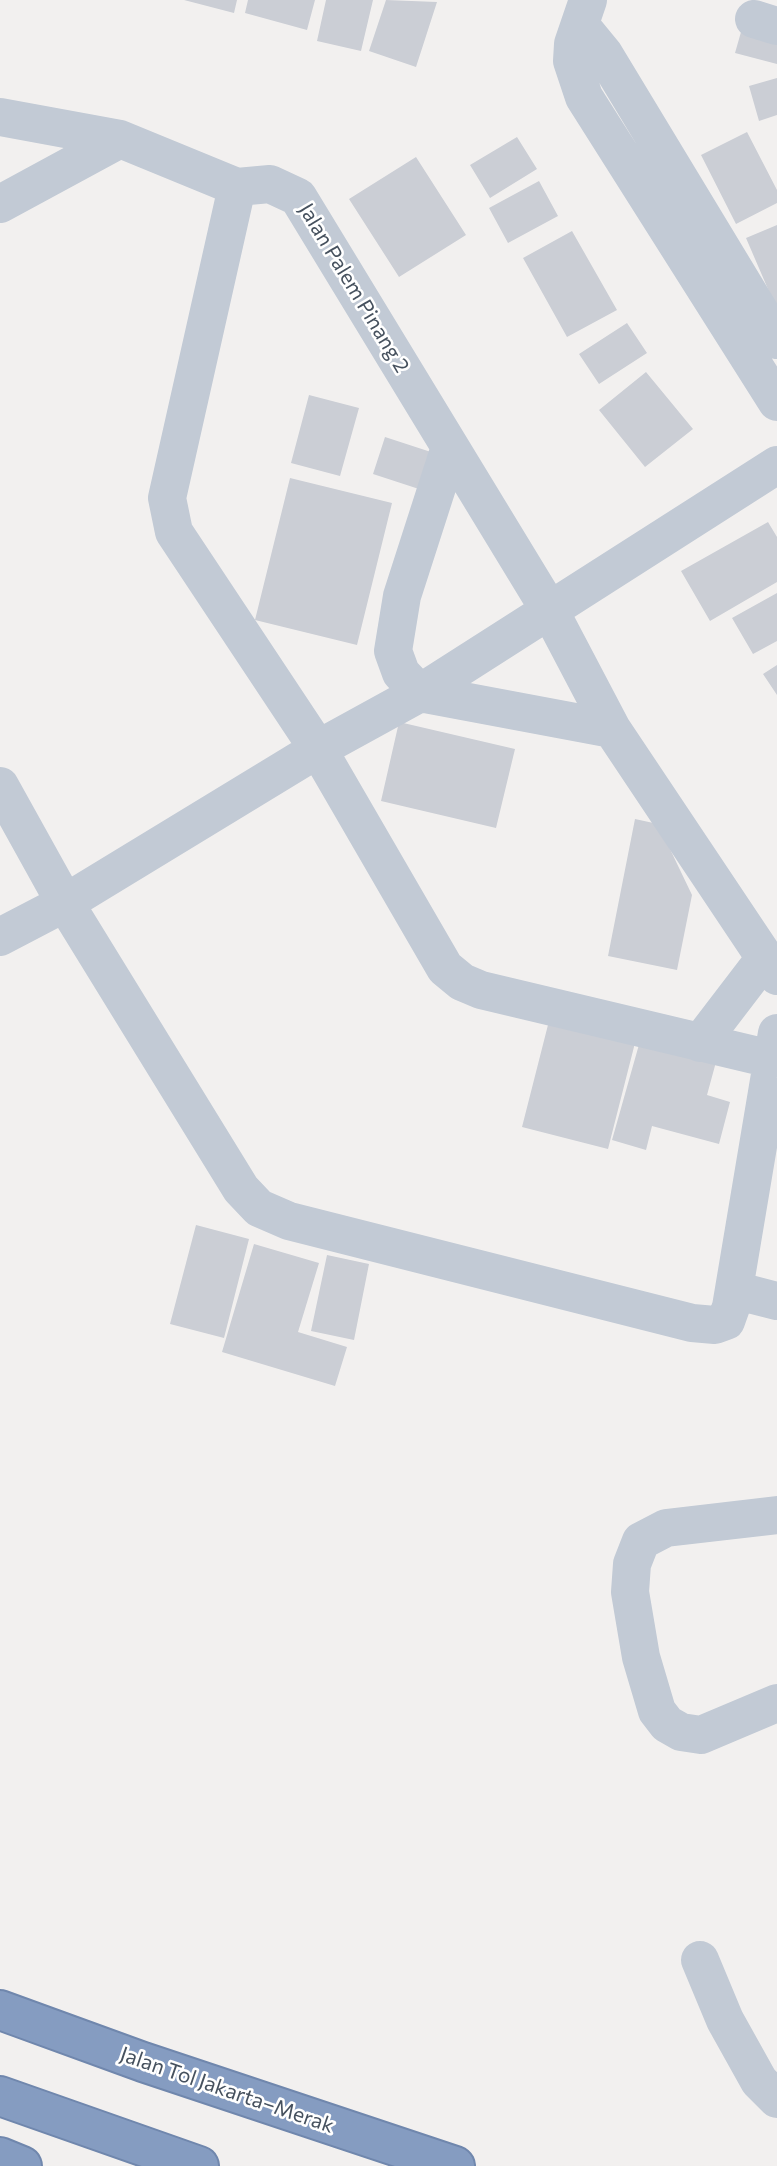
<!DOCTYPE html>
<meta charset="utf-8">
<style>
body{margin:0}
canvas{display:block;background:#f2f0ef}
</style>
<canvas width="777" height="2166"></canvas>
<script>
const ctx = document.querySelector('canvas').getContext('2d');
ctx.lineJoin = 'round';
function paint(path, color) {
  ctx.fillStyle = color;
  ctx.fill(path, 'evenodd');
}
function toPath(rows) {
  const path = new Path2D();
  for (const r of rows) {
    path.moveTo(r[0], r[1]);
    for (let i = 2; i < r.length; i += 2) path.lineTo(r[i], r[i + 1]);
  }
  return path;
}
function trace(path, color, width, dash) {
  ctx.strokeStyle = color;
  ctx.lineWidth = width;
  ctx.lineCap = dash ? 'butt' : 'round';
  ctx.setLineDash(dash || []);
  ctx.stroke(path);
}
function label(font, color, halo, rows, align = 'center') {
  ctx.font = font + ' Commissioner,sans-serif';
  ctx.lineWidth = 5;
  ctx.setLineDash([]);
  ctx.textBaseline = 'middle';
  ctx.strokeStyle = halo;
  ctx.fillStyle = color;
  for (const [text, x, y, turn = 0] of rows) {
    ctx.save();
    ctx.translate(x, y);
    ctx.rotate((+turn || 0) * Math.PI / 180);
    ctx.textAlign = isNaN(turn) ? turn : align;
    if (halo) ctx.strokeText(text, 0, 0);
    ctx.fillText(text, 0, 0);
    ctx.restore();
  }
}
const building = toPath([
 [184,0,237,0,234,13],
 [248,0,315,0,307,30,245,13],
 [326,0,373,0,361,51,317,41],
 [386,0,437,2,416,67,369,51],
 [743,25,777,34,777,64,735,53],
 [777,78,777,115,759,121,749,86],
 [747,132,777,190,777,203,736,224,701,155],
 [517,137,537,169,490,198,470,165],
 [416,157,466,235,399,277,349,199],
 [539,181,558,216,508,243,489,208],
 [777,225,777,310,746,238],
 [572,231,617,310,567,337,523,258],
 [627,323,647,353,599,384,579,354],
 [646,372,693,429,645,467,599,410],
 [309,395,359,408,340,476,291,463],
 [385,437,434,453,422,490,373,474],
 [290,478,392,503,357,645,255,620],
 [768,522,777,537,777,582,710,621,681,571],
 [777,593,777,641,753,654,732,618],
 [777,665,777,695,763,674],
 [399,722,515,749,496,828,381,801],
 [635,819,658,824,692,895,677,970,608,956],
 [550,1017,636,1039,608,1149,522,1127],
 [640,1041,716,1062,707,1095,730,1102,719,1144,652,1126,646,1150,612,1140],
 [196,1225,249,1239,224,1338,170,1324],
 [254,1244,319,1263,298,1332,347,1347,335,1386,222,1352],
 [327,1255,369,1264,354,1340,311,1331]
]);
const minor = toPath([
 [588,0,573,44,572,61,584,97,777,402],
 [754,19,777,26],
 [581,26,604,54,777,340],
 [0,117,120,139,237,187,270,184,298,197,550,611,612,729,777,976],
 [237,187,167,498,174,532,318,749,445,968,462,982,481,990,771,1059],
 [0,204,120,139],
 [450,447,402,596,393,651,401,673,420,693,612,729],
 [0,786,65,903,241,1189,259,1208,289,1221,692,1323,715,1325,726,1321,731,1307,777,1033],
 [0,937,65,903,318,749,420,693,777,465],
 [700,1043,765,958],
 [734,1290,777,1301],
 [777,1515,666,1528,641,1541,632,1564,630,1592,641,1657,657,1711,667,1724,681,1732,701,1735,777,1703],
 [700,1960,725,2020,759,2081,777,2099]
]);
const highway = toPath([
 [0,2010,143,2062,455,2166],
 [0,2096,199,2166],
 [0,2157,22,2166]
]);
const streetNames = [
 ["Jalan Palem Pinang 2",354,288,59],
 ["Jalan Tol Jakarta–Merak",227,2090,19]
];
paint(building, '#cbced5');
trace(highway, '#7087ad', 42);
trace(minor, '#c2cad5', 38);
trace(highway, '#859cc1', 38);
label('21px', '#46515e', '#fff', streetNames);
</script>
